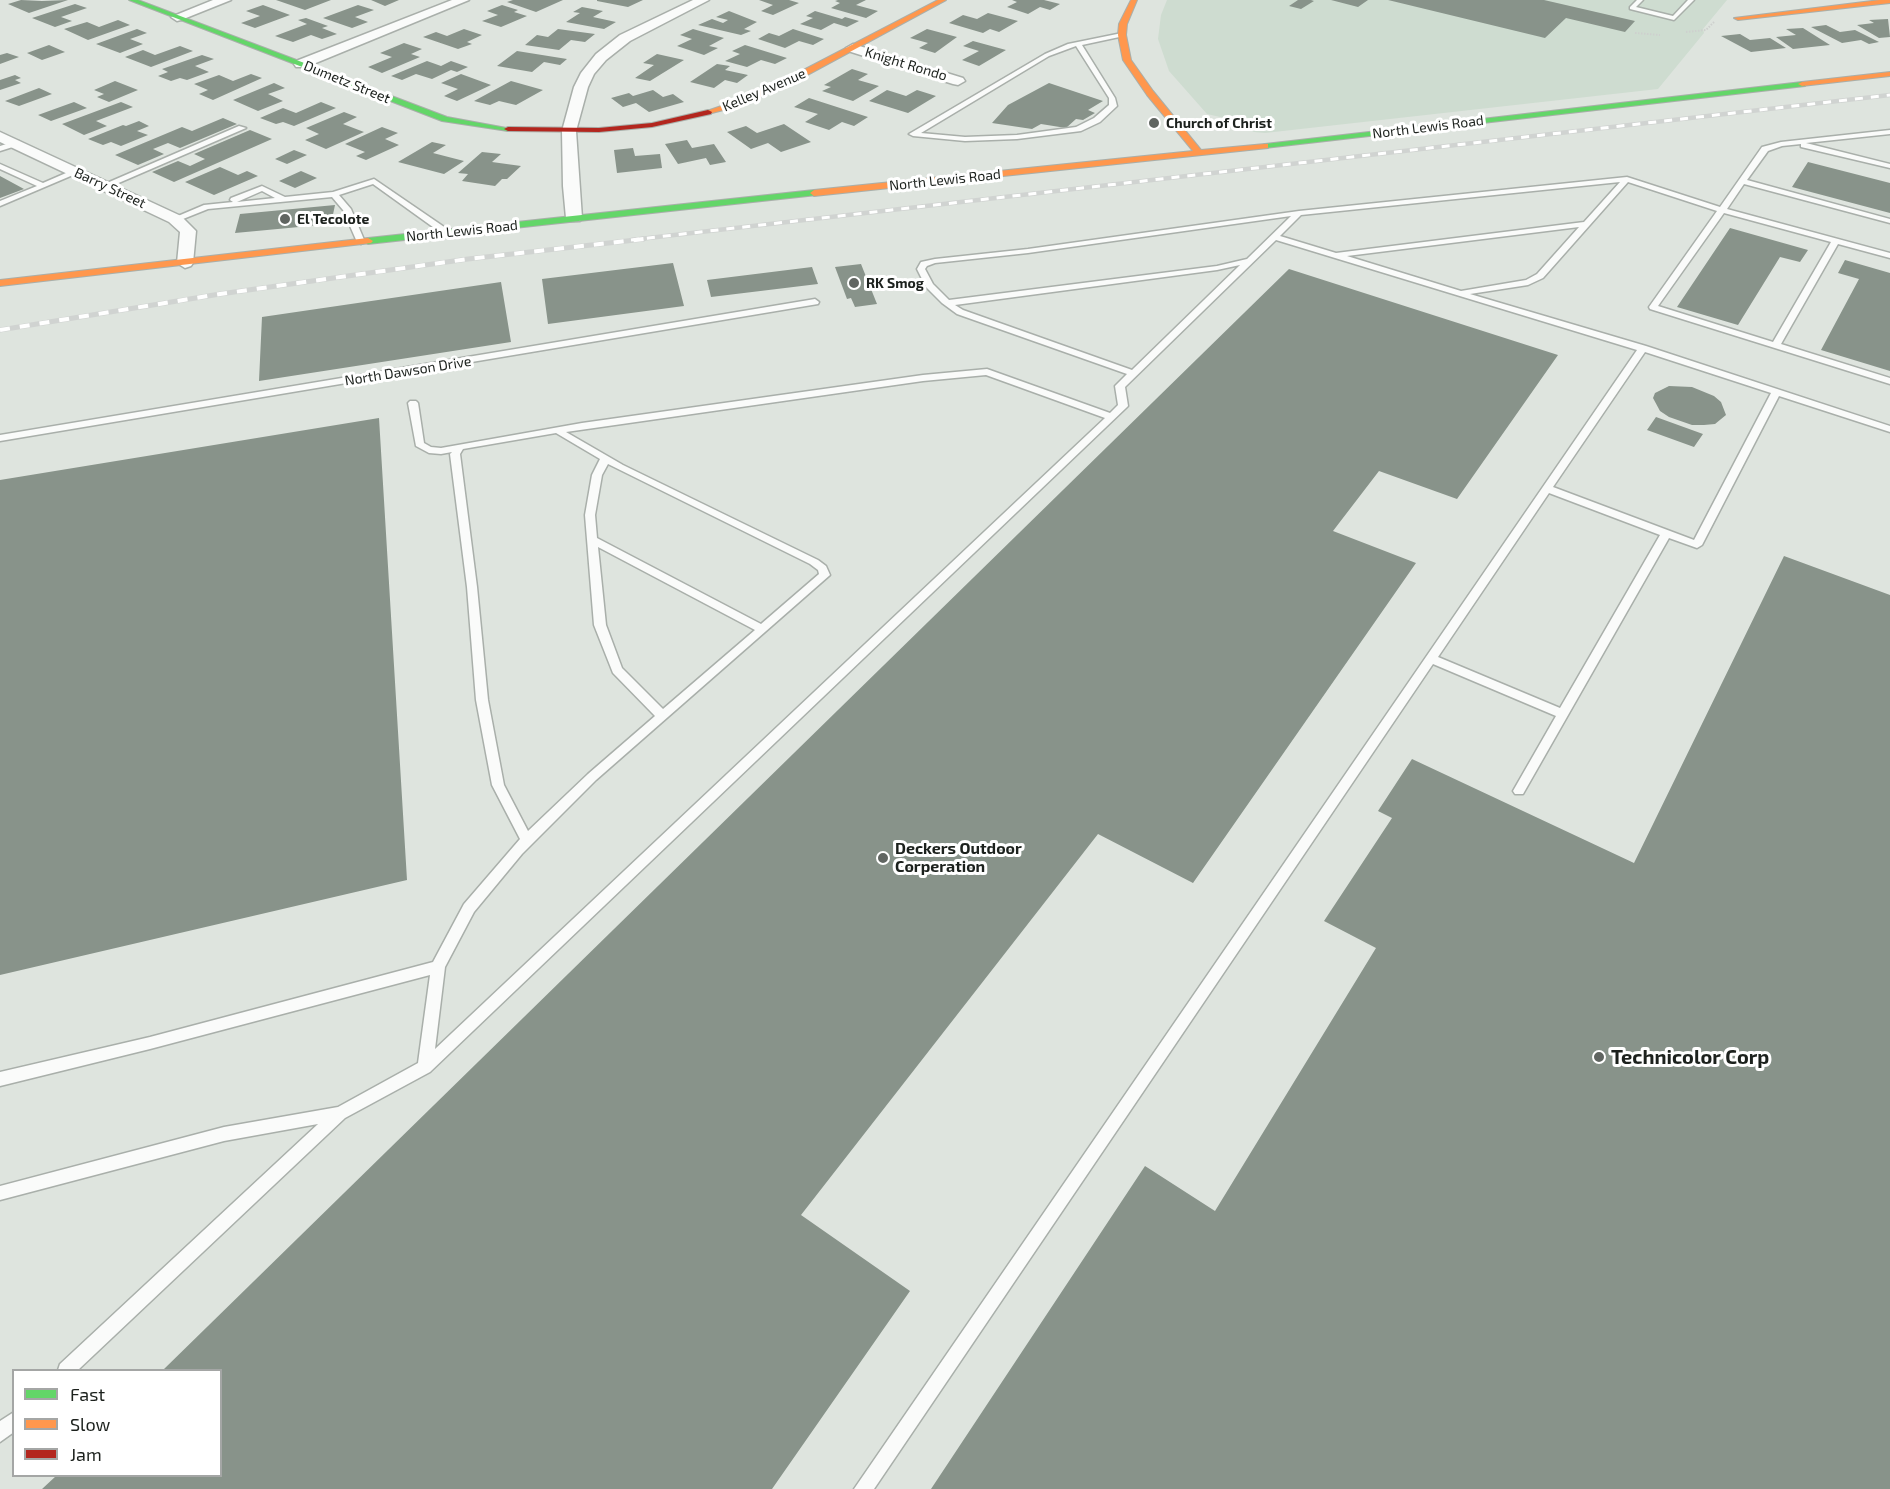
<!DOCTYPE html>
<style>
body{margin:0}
#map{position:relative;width:1890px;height:1489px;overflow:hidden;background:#dee4de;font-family:"Exo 2",sans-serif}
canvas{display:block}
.legend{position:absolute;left:12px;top:1369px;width:210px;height:108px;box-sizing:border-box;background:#fff;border:2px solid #a4a6a5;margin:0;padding:8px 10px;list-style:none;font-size:18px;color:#1c211d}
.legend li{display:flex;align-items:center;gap:12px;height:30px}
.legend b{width:30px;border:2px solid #a4a6a5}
</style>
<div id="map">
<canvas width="1890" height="1489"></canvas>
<ul class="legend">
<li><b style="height:8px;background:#63d668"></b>Fast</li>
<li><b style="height:8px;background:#ff974d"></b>Slow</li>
<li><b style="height:8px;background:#b3261e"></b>Jam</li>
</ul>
</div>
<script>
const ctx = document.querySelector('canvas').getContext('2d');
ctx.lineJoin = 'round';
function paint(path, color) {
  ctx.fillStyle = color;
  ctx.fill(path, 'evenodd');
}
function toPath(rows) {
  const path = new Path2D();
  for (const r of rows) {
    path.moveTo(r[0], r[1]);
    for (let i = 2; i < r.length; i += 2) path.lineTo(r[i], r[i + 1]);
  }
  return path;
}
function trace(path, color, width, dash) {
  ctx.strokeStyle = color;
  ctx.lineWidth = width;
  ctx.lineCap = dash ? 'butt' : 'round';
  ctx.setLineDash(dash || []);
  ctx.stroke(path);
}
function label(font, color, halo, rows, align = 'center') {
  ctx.font = font + ' "Exo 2",sans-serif';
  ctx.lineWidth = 6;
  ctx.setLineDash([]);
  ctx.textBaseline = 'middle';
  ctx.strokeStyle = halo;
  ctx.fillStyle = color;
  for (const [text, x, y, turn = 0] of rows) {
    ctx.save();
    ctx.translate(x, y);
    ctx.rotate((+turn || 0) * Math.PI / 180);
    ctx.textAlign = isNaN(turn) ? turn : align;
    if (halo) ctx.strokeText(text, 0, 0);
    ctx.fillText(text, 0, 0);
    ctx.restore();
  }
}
const built = toPath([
 [1167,0,1727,0,1703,29,1704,33,1658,89,1265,133,1254,132,1229,119,1207,114,1169,71,1158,39,1161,15]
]);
const building = toPath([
 [21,0,42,1,68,0,29,13,8,4],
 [276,0,331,0,305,10],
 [371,0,399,0,385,6],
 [513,0,563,0,536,12,507,2],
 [643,0,628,7,597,1,597,0],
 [759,0,789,0,799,3,773,15,761,11,773,5],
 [838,0,866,0,856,5,878,11,866,18,831,8,840,3,835,1],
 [1012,0,1044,0,1060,4,1050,10,1040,7,1028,14,1007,7,1017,2],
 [1298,0,1311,0,1314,1,1301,9,1289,6],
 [1331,0,1368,0,1358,7],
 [1388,0,1544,0,1635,21,1625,32,1566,18,1545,38],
 [75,4,87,8,61,17,72,21,55,27,32,18],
 [263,5,290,15,255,28,241,23,260,16,246,11],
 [358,5,374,10,355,17,368,22,352,28,323,18],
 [502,5,518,10,514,12,527,16,501,27,482,21,498,15,487,11],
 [582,7,603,11,593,17,616,22,604,29,566,22,580,13,573,12],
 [729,11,757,22,744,29,751,31,741,35,698,25,712,19,723,23,728,20,716,17],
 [815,11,842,19,845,17,859,21,847,27,834,23,821,30,800,24,813,18,806,16],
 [988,13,1018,21,999,32,990,29,983,33,949,23,963,15,977,19],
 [306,18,328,26,322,28,337,34,322,39,311,35,293,42,275,36,307,24,298,20],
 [1888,19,1890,37,1879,38,1857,25,1874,23,1869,20],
 [118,20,130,25,88,40,64,29,87,22,99,27],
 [1826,25,1840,32,1855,30,1879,42,1869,44,1861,40,1842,43,1811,27],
 [1803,28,1830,45,1793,49,1776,37,1796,35,1786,29],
 [137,29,147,33,130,39,143,44,120,53,96,44],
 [464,29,482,35,467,42,472,44,458,49,423,37,436,32,447,36],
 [558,29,595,34,585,42,571,40,559,50,525,45,537,35,548,37],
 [693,29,724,38,709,46,718,48,704,55,677,46,692,39,680,35],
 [793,29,824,39,813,45,799,41,785,48,758,39,769,33,779,36],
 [927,29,957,37,935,53,919,48,928,43,910,38],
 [1740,34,1750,40,1770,38,1786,48,1751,52,1721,36],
 [973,41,1006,50,979,66,962,60,979,51,963,46],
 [404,43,422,49,411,54,420,57,382,73,368,67,392,57,380,53],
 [49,45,65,52,42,60,27,53],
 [745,45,787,58,775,64,761,60,747,67,725,61,740,54,732,51],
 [180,46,193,51,151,67,125,57,143,50,155,55],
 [517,51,567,59,560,65,544,62,532,72,497,66],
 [7,53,19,57,0,64,0,55],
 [657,54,684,60,650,81,635,78,654,65,643,63],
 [202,55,214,59,195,66,209,72,187,80,180,78,171,81,158,76,168,72,162,69],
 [427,61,441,66,451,61,468,67,457,72,451,70,432,79,416,74,402,80,391,76],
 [717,64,730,66,725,70,748,75,737,83,725,80,714,88,690,82],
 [852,69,868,74,858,80,879,86,853,101,822,91,831,87,824,85],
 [251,74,262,78,213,100,199,94,208,90,194,84,219,75,233,81],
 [461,74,491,85,457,101,444,96,458,89,441,83],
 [15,75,21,78,15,80,21,83,0,90,0,80],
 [115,81,138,90,109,102,97,97,104,94,94,90],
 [511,81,543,90,516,105,499,101,490,105,474,101],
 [274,83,285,88,268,94,283,101,258,111,233,100],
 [1049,83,1103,101,1088,110,1095,113,1083,120,1076,119,1066,128,1041,124,1032,129,992,123,1008,105],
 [39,88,52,94,19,106,5,101],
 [653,90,663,97,673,94,684,102,649,112,636,103,623,107,611,98,629,93,633,96],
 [887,90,906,96,917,90,936,96,908,113,869,101],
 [809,98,868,117,854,126,842,122,829,130,805,122,818,114,794,107],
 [74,102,87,108,51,121,38,115],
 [121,102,133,107,96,121,107,126,84,135,62,124],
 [321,102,336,108,294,126,283,122,276,124,260,118,283,108,296,113],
 [344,112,357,117,343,124,364,132,326,149,305,140,319,134,306,128],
 [223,118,237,124,180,148,168,143,153,149,164,154,138,165,115,155,182,127,192,131],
 [139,121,149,126,137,131,148,135,121,146,111,142,103,145,88,139,123,125,126,126],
 [784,124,811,142,781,152,768,143,751,149,727,132,746,126,757,133],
 [382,127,398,133,385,139,399,145,366,160,356,156,365,152,345,144],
 [250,130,272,139,174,182,152,172,178,161,190,166,205,159,194,154],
 [687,140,692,148,714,144,726,162,710,165,706,158,678,164,665,144],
 [432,142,446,145,433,153,464,161,444,174,398,162],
 [633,148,635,156,660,154,662,168,617,173,614,150],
 [294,150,307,155,287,164,275,159],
 [482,152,501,154,492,162,521,166,507,179,502,179,495,186,462,181,468,174,458,173],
 [1808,162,1890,183,1890,213,1792,187],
 [220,167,238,175,247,171,258,176,214,195,185,182],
 [301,171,317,178,295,188,279,181],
 [0,176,24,189,0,198],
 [335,205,331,224,235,233,240,214],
 [1730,228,1808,250,1800,262,1780,257,1738,325,1677,307],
 [1845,260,1890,273,1890,371,1821,350,1859,279,1838,273],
 [673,263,684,306,548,324,542,279],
 [861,264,877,304,855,307,851,298,847,299,835,267],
 [812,267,818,284,711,297,707,280],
 [1289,269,1558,355,1457,499,1379,471,1333,531,1416,563,1193,883,1098,834,801,1215,910,1291,772,1489,42,1489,56,1476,220,1476,220,1370,163,1370],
 [501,282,511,342,259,381,262,317],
 [1669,386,1692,387,1714,396,1721,402,1726,415,1715,424,1704,425,1692,425,1669,417,1660,411,1653,398,1655,393],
 [1656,417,1703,434,1694,447,1647,430],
 [379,418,407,880,0,975,0,480],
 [1784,556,1890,595,1890,1489,931,1489,1145,1166,1215,1211,1376,948,1324,921,1392,818,1378,811,1412,759,1634,863]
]);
const path = toPath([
 [1686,32,1706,30,1714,22],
 [1635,33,1660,35]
]);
const lane = toPath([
 [1637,0,1643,0,1636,7,1673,16,1688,0,1694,0,1674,20,1630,9,1630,7,1637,0],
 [1122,33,1125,35,1124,36,1082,45,1115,98,1117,106,1100,122,1081,131,1017,139,965,141,913,136,909,134,1045,54,1068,44,1122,33],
 [1076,46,1109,98,1109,105,1094,118,1076,127,1017,135,965,137,921,133,1049,56,1076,46],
 [239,126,246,128,107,188,100,186,239,126],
 [1890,130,1890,134,1806,143,1890,164,1890,168,1801,147,1801,144,1782,146,1768,151,1747,180,1890,219,1890,223,1744,184,1727,209,1890,253,1890,258,1838,244,1781,344,1890,378,1890,384,1650,309,1649,307,1717,211,1628,182,1543,278,1528,285,1470,294,1646,346,1890,426,1890,432,1779,396,1702,545,1697,548,1669,538,1523,794,1515,794,1513,791,1556,716,1433,664,874,1489,854,1489,1637,350,1276,240,1125,387,1128,406,1126,408,430,1072,345,1118,78,1370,58,1370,60,1364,318,1124,224,1141,0,1200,0,1186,224,1127,338,1107,418,1063,430,975,150,1049,0,1086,0,1072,150,1037,433,962,464,904,520,839,492,785,476,700,467,587,450,454,452,452,441,454,429,453,416,446,408,403,410,401,416,401,418,403,424,443,431,447,441,448,582,423,923,375,987,369,1110,413,1118,405,1115,386,1127,374,957,314,942,303,926,287,917,269,921,262,935,259,1028,249,1299,211,1627,177,1720,207,1762,147,1781,142,1890,130],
 [1620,182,1584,222,1336,253,1280,236,1301,215,1620,182],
 [1724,213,1831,242,1773,342,1658,306,1724,213],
 [1291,216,1247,259,1217,266,949,300,933,284,925,269,927,266,935,263,1028,253,1291,216],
 [1579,227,1537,274,1526,280,1461,291,1347,256,1579,227],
 [1240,265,1132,370,963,310,955,305,1217,270,1240,265],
 [1645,352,1771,393,1694,540,1553,487,1645,352],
 [986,375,1105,418,435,1049,445,967,474,912,522,854,596,780,830,575,826,566,818,560,623,465,566,432,923,381,986,375],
 [556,433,600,459,592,475,585,515,594,625,613,673,655,716,588,774,528,831,504,785,488,700,477,587,460,454,463,449,556,433],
 [608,464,810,564,818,570,819,574,761,624,597,538,595,515,602,475,608,464],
 [1549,493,1660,535,1560,708,1438,657,1549,493],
 [598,547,755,630,663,709,622,668,606,625,598,547],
 [16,141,19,141,19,145,0,151,0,146,16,141],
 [0,164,43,183,73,170,80,172,0,206,0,201,37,186,0,169,0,164],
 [374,179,450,231,450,235,444,235,373,184,339,195,351,209,365,242,361,244,357,242,343,210,332,197,208,209,178,221,171,219,204,205,233,202,230,200,231,198,262,186,285,197,333,192,374,179],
 [262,191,275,198,237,202,262,191],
 [815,299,819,302,818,304,0,441,0,435,815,299],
 [14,1412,14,1432,0,1442,0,1421,14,1412]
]);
const street = toPath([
 [213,0,231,0,181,20,177,21,171,17,213,0],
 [452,0,469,0,306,67,296,67,294,64,296,61,452,0],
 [693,0,709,0,630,41,606,60,594,74,588,87,576,131,582,218,580,221,568,221,566,218,563,186,562,131,574,87,581,73,596,54,620,35,693,0],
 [853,44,963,78,965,81,958,85,953,84,848,51,846,48,853,44],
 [0,132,181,216,196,231,193,263,191,266,185,268,177,263,180,232,169,222,0,142,0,132]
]);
const fast = toPath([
 [129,0,138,0,447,117,512,129,508,131,442,121,129,0],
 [1802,82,1805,82,1805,86,1265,148,1261,146,1265,144,1802,82],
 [814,190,818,193,817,195,368,244,363,241,368,238,814,190]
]);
const slow = toPath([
 [938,0,946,0,798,80,739,106,708,114,704,112,733,102,792,76,938,0],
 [1131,0,1137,0,1127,24,1126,35,1131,60,1153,91,1201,150,1265,144,1268,144,1268,148,814,196,810,193,814,190,1193,151,1147,95,1123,60,1118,35,1119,24,1131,0],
 [1880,0,1890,0,1890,3,1738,20,1734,18,1880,0],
 [1890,72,1890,76,1802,86,1798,84,1802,82,1890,72],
 [368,238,373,241,371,243,0,286,0,280,368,238]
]);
const jam = toPath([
 [708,110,712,112,711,114,652,127,599,132,508,131,504,129,508,127,599,128,652,123,708,110]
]);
const railFar1 = toPath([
 [631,240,1890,95]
]);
const rail = toPath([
 [0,330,220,294,468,259,644,239]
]);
const markers = [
 [1154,123,6,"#606561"],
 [285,219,6,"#606561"],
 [854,283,6,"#606561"],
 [883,858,6,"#606561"],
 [1599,1057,6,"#606561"]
];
const farStreetnames = [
 ["Knight Rondo",906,64,17],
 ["Dumetz Street",347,82,22],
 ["Kelley Avenue",764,90,-23],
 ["North Lewis Road",1428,127,-7],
 ["North Lewis Road",945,180,-6],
 ["Barry Street",110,188,25],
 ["North Lewis Road",462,231,-6],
 ["North Dawson Drive",408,371,-9]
];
const farPoinames = [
 ["Church of Christ",1166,123],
 ["El Tecolote",297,219],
 ["RK Smog",866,283]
];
const poiNames = [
 ["Deckers Outdoor",895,849],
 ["Corperation",895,867]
];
const nearPoinames = [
 ["Technicolor Corp",1611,1057]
];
paint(built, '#cedcd0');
paint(building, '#88938a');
trace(lane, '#a9afaa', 3);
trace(street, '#a9afaa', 3);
trace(fast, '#a9afaa', 2);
trace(slow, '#a9afaa', 2);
trace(jam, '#a9afaa', 2);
trace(path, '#ced0ce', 2, [1.5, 1.5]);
paint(lane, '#fafbfa');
paint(street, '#fafbfa');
paint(fast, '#63d668');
paint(slow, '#ff974d');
paint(jam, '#b3261e');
trace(railFar1, '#d0d3d1', 4.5);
trace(rail, '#d0d3d1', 5);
trace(railFar1, '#fff', 3, [8]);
trace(rail, '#fff', 4, [10]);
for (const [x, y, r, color] of markers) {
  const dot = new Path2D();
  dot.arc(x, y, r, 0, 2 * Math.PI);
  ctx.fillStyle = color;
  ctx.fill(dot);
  trace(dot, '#fff', 2);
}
label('14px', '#1c211d', '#fff', farStreetnames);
label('bold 14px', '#1c211d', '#fff', farPoinames, 'left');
label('bold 16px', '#1c211d', '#fff', poiNames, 'left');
label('bold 20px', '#1c211d', '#fff', nearPoinames, 'left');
</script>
